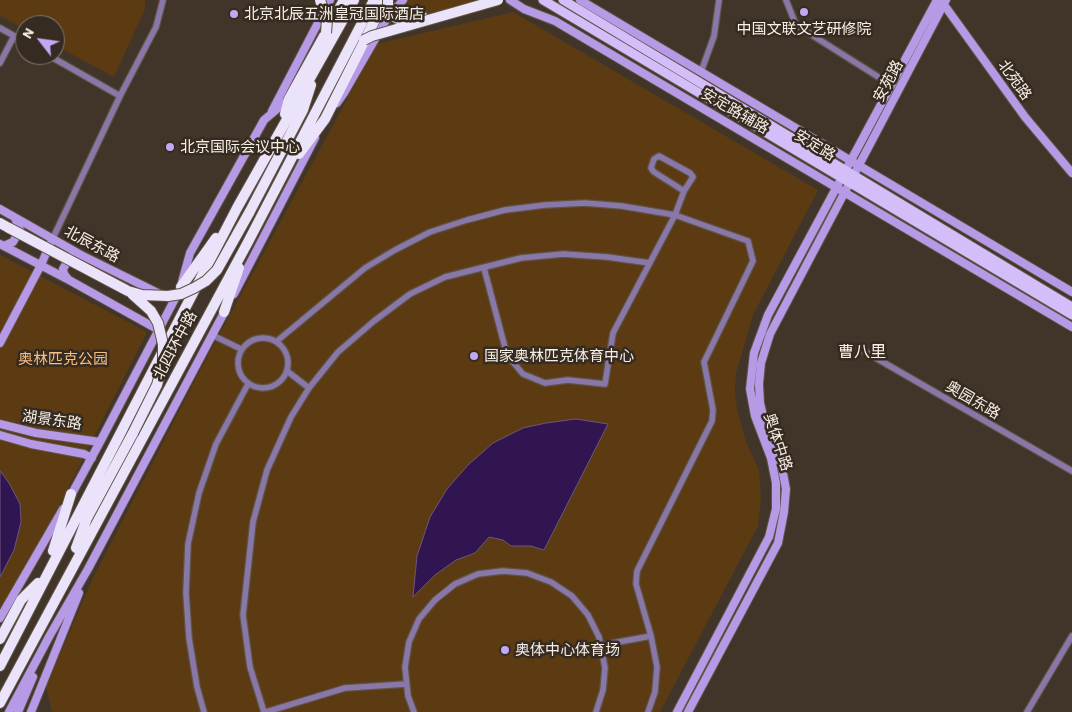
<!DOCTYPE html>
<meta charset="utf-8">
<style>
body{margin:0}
#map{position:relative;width:1072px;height:712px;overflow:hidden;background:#413529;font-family:Barlow,sans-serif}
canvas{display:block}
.north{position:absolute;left:15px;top:15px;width:50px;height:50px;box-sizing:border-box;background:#362b20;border:1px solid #837970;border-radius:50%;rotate:300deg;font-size:14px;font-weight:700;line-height:20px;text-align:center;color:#f6efe7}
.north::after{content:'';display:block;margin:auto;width:18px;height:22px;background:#c2a7f2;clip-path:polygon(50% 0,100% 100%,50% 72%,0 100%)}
</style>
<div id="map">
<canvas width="1072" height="712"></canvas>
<div class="north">N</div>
</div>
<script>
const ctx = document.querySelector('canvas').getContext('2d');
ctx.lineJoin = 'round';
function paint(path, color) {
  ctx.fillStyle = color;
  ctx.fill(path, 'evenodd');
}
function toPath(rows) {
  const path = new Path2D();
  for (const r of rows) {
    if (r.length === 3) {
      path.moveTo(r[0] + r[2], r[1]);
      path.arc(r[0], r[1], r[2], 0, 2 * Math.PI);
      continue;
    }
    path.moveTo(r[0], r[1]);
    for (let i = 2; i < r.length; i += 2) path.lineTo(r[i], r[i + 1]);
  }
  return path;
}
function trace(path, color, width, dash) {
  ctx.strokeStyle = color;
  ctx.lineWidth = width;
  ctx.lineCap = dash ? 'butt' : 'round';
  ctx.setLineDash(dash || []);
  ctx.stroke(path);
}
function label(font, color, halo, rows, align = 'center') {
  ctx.font = font + ' Barlow,"Noto Sans SC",sans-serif';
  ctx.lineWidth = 5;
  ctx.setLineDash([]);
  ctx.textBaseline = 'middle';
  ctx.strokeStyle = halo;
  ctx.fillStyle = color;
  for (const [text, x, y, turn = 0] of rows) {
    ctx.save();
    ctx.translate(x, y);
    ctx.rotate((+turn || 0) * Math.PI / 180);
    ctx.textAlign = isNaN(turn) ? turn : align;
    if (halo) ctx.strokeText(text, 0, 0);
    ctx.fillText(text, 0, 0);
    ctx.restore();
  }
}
const green = toPath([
 [0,0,145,0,145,9,114,77,55,45,55,25,25,25,25,29,0,16],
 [406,0,475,0,465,5,423,15,408,16,400,14,399,8],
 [513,12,818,190,753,315,736,373,735,391,737,409,746,442,759,470,761,498,758,526,660,712,52,712,46,687,92,580,204,363,377,44],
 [0,255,147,332,0,623]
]);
const water = toPath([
 [576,419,608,424,544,550,531,546,511,546,503,540,489,537,475,553,456,560,435,575,413,597,417,556,430,517,447,489,468,465,493,443,523,428,546,423,576,419],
 [0,471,9,483,20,504,21,522,14,550,0,577,0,471]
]);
const street = toPath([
 [786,0,796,25,891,85],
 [0,28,25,42],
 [48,55,120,96],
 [0,63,14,36],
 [701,72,714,36,719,0],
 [53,238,120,96,156,27,163,0],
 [484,268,507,355,523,374,545,383,568,380,605,384,613,333,675,215,684,191,693,177,690,173,659,156,654,159,651,168,654,172,684,191],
 [212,335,241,349],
 [263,363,25],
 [277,341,365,268,395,250,430,232,467,220,505,210,545,205,585,203,622,206,675,215,748,241,753,261,704,362,713,410,712,421,637,571,636,584,651,636,657,667,655,692,648,712],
 [862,350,1072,471],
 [287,371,309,388],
 [602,645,651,636],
 [204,712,197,687,189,638,186,593,188,544,199,493,216,444,248,384],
 [264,712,250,667,243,615,253,522,267,470,291,417,309,388,338,352,374,321,410,294,445,277,521,258,563,254,607,257,650,263],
 [266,712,345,688,406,684],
 [414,712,408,696,405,667,409,642,419,619,435,600,455,584,478,574,503,571,527,573,551,582,572,596,588,615,599,637,605,668,603,690,596,712],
 [1027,712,1072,636]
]);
const secondary = toPath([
 [510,0,524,9,555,21,1072,327],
 [580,0,1072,292],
 [942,2,1025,117,1072,173],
 [337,103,344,93,386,20,403,0],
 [272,111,330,0],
 [0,209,81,255,160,294],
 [0,244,69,280,157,329],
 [4,246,13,242,20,230,15,218],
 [68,279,64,274,63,269,70,257],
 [182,282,190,253,264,120,289,99],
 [234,294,315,138],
 [0,343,41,265,50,244],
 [0,424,36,433,100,442],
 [0,435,31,444,84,454,92,458],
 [69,499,100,442,178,293],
 [0,618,63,509],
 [9,712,50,635,88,569,226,309],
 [18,712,33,677],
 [31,712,79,593],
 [677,712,769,537,776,509,776,483,771,458,755,416,750,389,754,353,768,315,937,0],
 [688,712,778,543,784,512,786,489,782,468,776,448,764,420,760,403,759,384,761,363,770,334,946,0]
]);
const primary = toPath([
 [543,0,1072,315],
 [563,0,1072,307]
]);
const highway = toPath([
 [398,19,411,20,423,17],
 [285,114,289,99,344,0],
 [299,154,325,119,385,0],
 [249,213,303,110,311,85],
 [0,223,9,228],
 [181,287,216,238],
 [224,312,239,268],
 [76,548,87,518,133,433],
 [53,551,71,494],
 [0,639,21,600,38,583],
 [0,666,237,208,354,0],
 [0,703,248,242,374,0]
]);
const highwayBridge = toPath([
 [320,0,327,20,326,33],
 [388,0,388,5,390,14,398,19],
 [364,40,372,36,498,0],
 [9,228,128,291,142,295,168,296,181,294,194,288,206,281,217,270,249,213],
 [132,294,151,311,158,323,163,344,163,363,157,385,133,433]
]);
const markers = [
 [804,12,5,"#c2a7f2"],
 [234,14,5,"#c2a7f2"],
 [170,147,5,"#c2a7f2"],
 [474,356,5,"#c2a7f2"],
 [505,650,5,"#c2a7f2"]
];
const poiNames = [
 ["北京北辰五洲皇冠国际酒店",244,14],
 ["中国文联文艺研修院",804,29,"center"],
 ["北京国际会议中心",180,147],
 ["国家奥林匹克体育中心",484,356],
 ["奥体中心体育场",515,650]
];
const streetNames = [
 ["北苑路",1015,80,54],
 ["安苑路",888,81,-62],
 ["安定路辅路",735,111,30],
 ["安定路",815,145,31],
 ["北辰东路",92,244,28],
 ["北四环中路",175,345,-62],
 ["奥园东路",973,400,30],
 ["湖景东路",52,420,8],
 ["奥体中路",778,442,72]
];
const parkNames = [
 ["奥林匹克公园",63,359]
];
const neighbourhoodNames = [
 ["曹八里",862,352]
];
paint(green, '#5c3b12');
paint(water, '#301550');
trace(water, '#6b567d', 1);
trace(street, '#5e5347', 8);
trace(secondary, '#5e5347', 10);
trace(primary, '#5e5347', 11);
trace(highway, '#5e5347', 12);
trace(street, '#8877a7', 5.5);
trace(secondary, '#b69ae6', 8);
trace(primary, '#d3bef9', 9);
trace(highway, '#eae3fa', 10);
trace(highwayBridge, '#5e5347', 12, []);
trace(highwayBridge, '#eae3fa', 10);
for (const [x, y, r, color] of markers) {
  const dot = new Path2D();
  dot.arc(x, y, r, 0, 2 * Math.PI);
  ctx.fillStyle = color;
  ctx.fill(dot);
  trace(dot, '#362b20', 2);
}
label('15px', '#f6efe7', '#362b20', poiNames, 'left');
label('15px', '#f6efe7', '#362b20', streetNames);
label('15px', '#f9be7e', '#362b20', parkNames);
label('16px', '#f6efe7', '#362b20', neighbourhoodNames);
</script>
